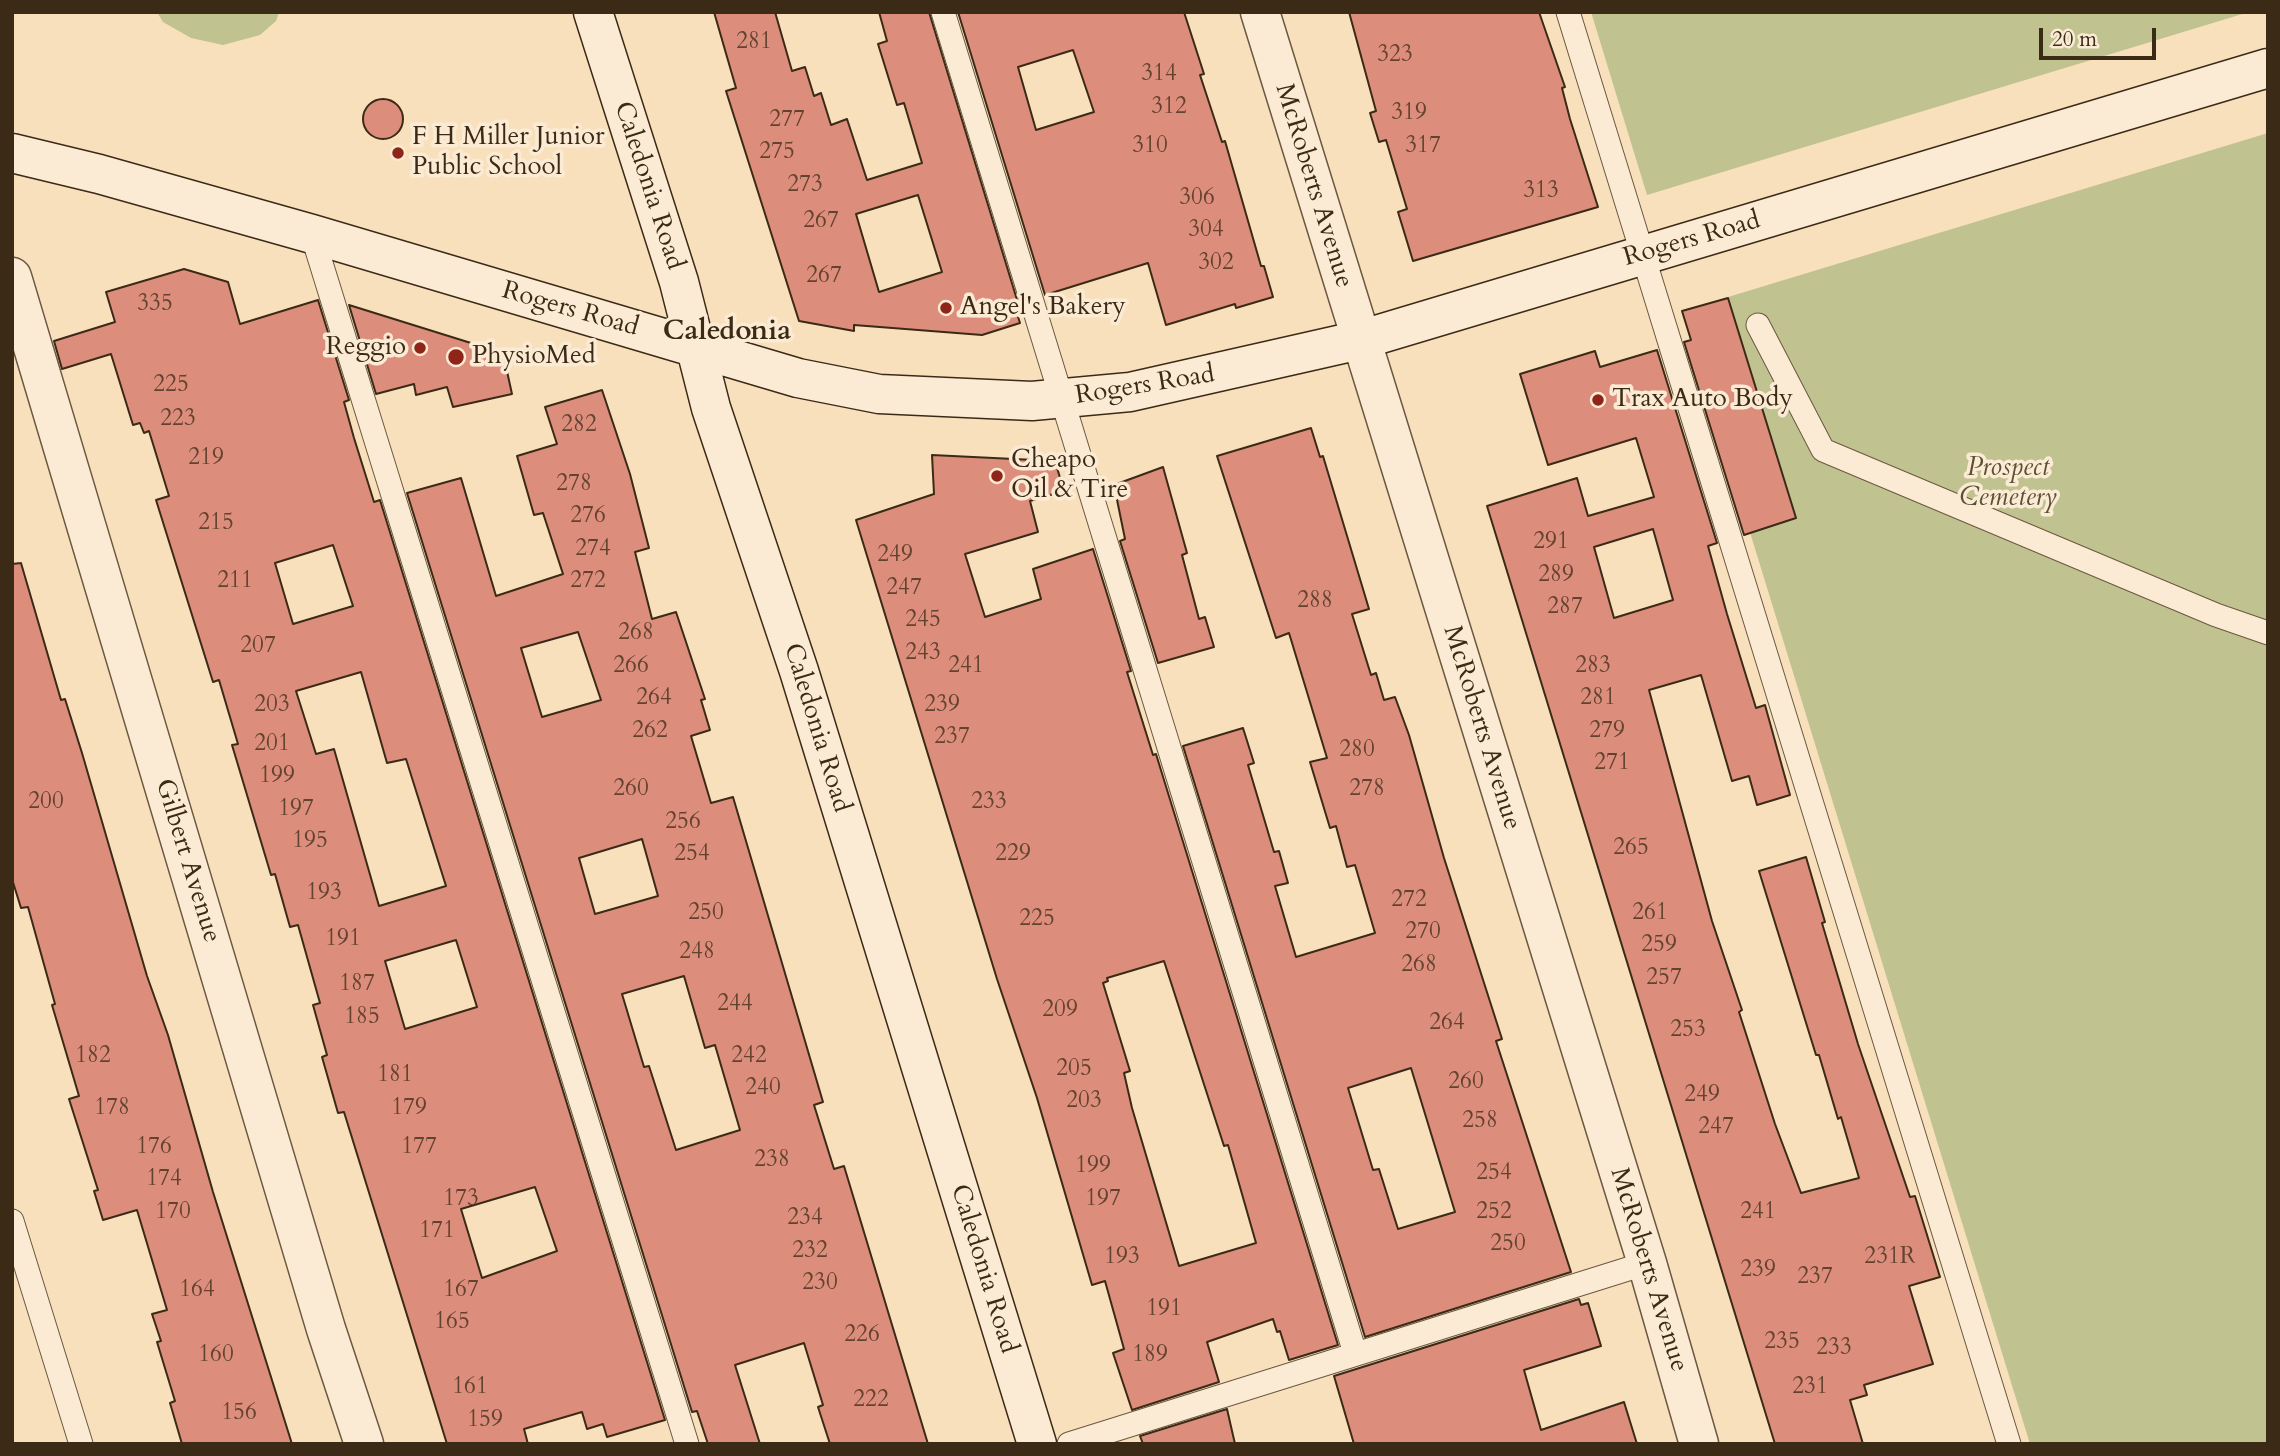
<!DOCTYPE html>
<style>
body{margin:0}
#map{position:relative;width:2280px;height:1456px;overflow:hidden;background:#f9e0bd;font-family:Cardo,serif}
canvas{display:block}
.frame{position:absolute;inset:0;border:14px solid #3b2a16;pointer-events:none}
.scale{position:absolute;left:2039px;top:28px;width:117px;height:32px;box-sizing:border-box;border:4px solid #3b2a16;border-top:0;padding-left:9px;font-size:21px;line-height:24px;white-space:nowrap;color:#3b2a16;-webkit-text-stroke:5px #fbebd4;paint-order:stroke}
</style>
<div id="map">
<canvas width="2280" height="1456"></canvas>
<div class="frame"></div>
<div class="scale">20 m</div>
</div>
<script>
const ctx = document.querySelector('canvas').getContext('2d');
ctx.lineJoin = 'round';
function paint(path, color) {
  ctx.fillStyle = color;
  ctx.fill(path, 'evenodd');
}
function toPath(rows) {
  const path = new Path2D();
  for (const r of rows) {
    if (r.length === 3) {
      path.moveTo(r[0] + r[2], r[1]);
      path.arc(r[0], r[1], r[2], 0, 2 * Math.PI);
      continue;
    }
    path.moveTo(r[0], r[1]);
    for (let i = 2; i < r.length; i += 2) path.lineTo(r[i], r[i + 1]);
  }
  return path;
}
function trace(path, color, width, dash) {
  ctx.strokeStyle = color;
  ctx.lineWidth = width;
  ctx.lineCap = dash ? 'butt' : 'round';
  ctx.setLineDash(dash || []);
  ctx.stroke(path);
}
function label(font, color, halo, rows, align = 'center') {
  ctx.font = font + ' Cardo,serif';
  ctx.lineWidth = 7;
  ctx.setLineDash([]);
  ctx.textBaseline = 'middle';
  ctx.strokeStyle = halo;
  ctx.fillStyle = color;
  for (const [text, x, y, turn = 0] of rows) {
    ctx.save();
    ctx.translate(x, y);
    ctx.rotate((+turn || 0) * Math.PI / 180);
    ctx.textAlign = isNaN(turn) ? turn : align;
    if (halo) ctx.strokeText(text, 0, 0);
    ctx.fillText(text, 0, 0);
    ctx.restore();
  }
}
const green = toPath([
 [157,12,279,12,276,21,260,35,223,45,191,38,163,22],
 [1591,12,2249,12,1647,195],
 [2268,133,2268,1444,2030,1444,1682,311]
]);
const building = toPath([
 [714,12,775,12,792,71,805,67,814,96,821,93,831,125,847,119,867,180,922,163,904,103,897,105,878,44,887,41,879,12,929,12,1018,303,1014,304,1020,323,982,335,854,325,854,331,799,321,726,91,736,88,714,12],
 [918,195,942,272,879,292,856,214,918,195],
 [958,12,1184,12,1204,74,1200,75,1222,142,1225,141,1261,266,1264,266,1273,297,1236,308,1235,304,1166,325,1148,263,1045,295,958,12],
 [1073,50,1094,112,1036,130,1018,67,1073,50],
 [1349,12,1539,12,1565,87,1562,88,1570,119,1598,207,1413,261,1398,212,1407,209,1386,140,1379,142,1370,113,1376,111,1349,12],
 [383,119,20],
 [184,269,228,282,240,324,318,300,349,400,344,402,354,438,374,502,380,500,665,1420,607,1437,603,1424,587,1429,582,1412,524,1429,528,1444,447,1444,344,1112,338,1113,322,1057,327,1055,313,1005,320,1003,298,925,290,927,275,874,271,875,232,745,238,744,219,680,213,682,156,500,169,496,149,431,144,433,140,423,133,425,111,354,62,369,54,341,115,322,106,292,184,269],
 [333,545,353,606,293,624,275,563,333,545],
 [361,672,387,763,406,759,446,886,379,906,334,749,316,754,296,691,361,672],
 [456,940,477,1007,405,1029,385,961,456,940],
 [535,1187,557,1251,482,1278,461,1209,535,1187],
 [1728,298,1796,518,1744,535,1684,342,1691,340,1682,311,1728,298],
 [349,305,503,353,512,394,453,407,447,387,416,395,414,384,376,394,349,305],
 [1657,350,1717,543,1708,546,1727,614,1756,708,1765,705,1790,795,1757,805,1749,776,1732,781,1701,675,1649,690,1712,921,1742,1010,1739,1012,1775,1124,1801,1193,1859,1178,1841,1117,1838,1119,1819,1055,1816,1055,1759,871,1806,857,1825,922,1822,923,1858,1044,1910,1197,1915,1196,1940,1277,1909,1286,1933,1364,1864,1385,1867,1395,1850,1400,1863,1444,1775,1444,1487,506,1577,478,1588,516,1654,497,1636,438,1548,465,1520,374,1595,351,1600,367,1657,350],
 [1653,529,1673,600,1614,618,1594,547,1653,529],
 [602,390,630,474,649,548,635,552,652,619,676,612,705,699,701,700,710,730,691,736,711,803,733,797,823,1102,814,1105,834,1169,844,1166,928,1444,830,1444,818,1407,823,1405,804,1343,735,1365,760,1444,708,1444,697,1411,692,1412,407,493,461,478,496,596,563,574,543,513,534,515,517,456,557,444,545,407,602,390],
 [578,632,601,700,542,717,521,648,578,632],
 [642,839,658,896,595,914,579,858,642,839],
 [684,976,705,1048,715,1045,740,1130,676,1150,649,1066,644,1067,622,994,684,976],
 [1311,428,1320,457,1323,456,1369,609,1352,614,1371,675,1376,673,1384,700,1395,697,1409,735,1444,858,1502,1039,1496,1041,1571,1272,1365,1337,1183,746,1243,728,1254,763,1248,765,1274,852,1279,851,1288,883,1275,886,1296,957,1375,933,1355,865,1347,867,1336,826,1330,828,1310,762,1327,758,1289,633,1276,638,1217,456,1311,428],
 [1411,1068,1455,1212,1398,1229,1379,1169,1373,1170,1348,1088,1411,1068],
 [932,455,1055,461,1064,491,1030,501,1038,532,965,554,985,617,1041,599,1033,569,1093,549,1131,671,1127,672,1153,755,1156,754,1338,1345,1289,1360,1280,1331,1277,1332,1273,1319,1207,1342,1219,1382,1132,1410,1113,1353,1124,1349,1105,1281,1092,1285,1037,1098,997,979,856,520,934,494,932,455],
 [1164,961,1224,1146,1228,1145,1256,1243,1179,1266,1132,1108,1124,1073,1130,1071,1103,983,1108,981,1107,978,1164,961],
 [1163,467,1187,553,1182,555,1199,619,1205,617,1214,647,1158,663,1120,541,1125,539,1114,485,1163,467],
 [21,563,61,700,65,699,82,753,147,976,168,1035,213,1192,292,1444,182,1444,170,1403,175,1401,157,1342,161,1341,152,1314,167,1310,137,1210,103,1220,94,1191,98,1190,69,1099,79,1096,52,1005,55,1004,28,907,21,908,12,879,12,564,21,563],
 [1579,1299,1581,1305,1588,1303,1601,1346,1524,1370,1541,1430,1624,1402,1637,1444,1354,1444,1334,1376,1579,1299],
 [1227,1409,1235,1444,1143,1444,1140,1436,1227,1409]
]);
const lane = toPath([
 [943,12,1355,1353],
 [1568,12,2009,1444],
 [312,234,687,1444],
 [1758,325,1823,450,2216,615,2268,633],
 [12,1221,81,1444],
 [1069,1444,1647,1263]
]);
const street = toPath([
 [1260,12,1647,1263,1699,1444],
 [12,277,326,1329,364,1444]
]);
const secondary = toPath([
 [593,12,679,282,711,408,799,671,1037,1444],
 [12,153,99,174,312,234,798,378,879,394,1032,401,1130,392,1360,340,2268,68]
]);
const markers = [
 [398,153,7,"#8f2418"],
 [946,308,7,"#8f2418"],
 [420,348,7,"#8f2418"],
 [456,357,9,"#8f2418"],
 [1598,400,7,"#8f2418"],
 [997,476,7,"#8f2418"]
];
const numberNames = [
 ["281",754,43],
 ["323",1395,56],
 ["314",1159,75],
 ["312",1169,108],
 ["319",1409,114],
 ["277",787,121],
 ["310",1150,147],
 ["317",1423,147],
 ["275",777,153],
 ["273",805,186],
 ["313",1541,192],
 ["306",1197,199],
 ["267",821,222],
 ["304",1206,231],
 ["302",1216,264],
 ["267",824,277],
 ["335",155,305],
 ["225",171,386],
 ["223",178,420],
 ["282",579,426],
 ["219",206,459],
 ["278",574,485],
 ["276",588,517],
 ["215",216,524],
 ["291",1551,543],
 ["274",593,550],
 ["249",895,556],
 ["289",1556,576],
 ["211",235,582],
 ["272",588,582],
 ["247",904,589],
 ["288",1315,602],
 ["287",1565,608],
 ["245",923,621],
 ["268",636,634],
 ["207",258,647],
 ["243",923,654],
 ["266",631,667],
 ["241",966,667],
 ["283",1593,667],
 ["264",654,699],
 ["281",1598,699],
 ["203",272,706],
 ["239",942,706],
 ["262",650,732],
 ["279",1607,732],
 ["237",952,738],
 ["201",272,745],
 ["280",1357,751],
 ["271",1612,764],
 ["199",277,777],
 ["260",631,790],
 ["278",1367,790],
 ["200",46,803],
 ["233",989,803],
 ["197",296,810],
 ["256",683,823],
 ["195",310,842],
 ["265",1631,849],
 ["254",692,855],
 ["229",1013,855],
 ["193",324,894],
 ["272",1409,901],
 ["250",706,914],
 ["261",1650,914],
 ["225",1037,920],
 ["270",1423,933],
 ["191",343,940],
 ["259",1659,946],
 ["248",697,953],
 ["268",1419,966],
 ["257",1664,979],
 ["187",357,985],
 ["244",735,1005],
 ["209",1060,1011],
 ["185",362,1018],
 ["264",1447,1024],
 ["253",1688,1031],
 ["182",93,1057],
 ["242",749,1057],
 ["205",1074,1070],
 ["181",395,1076],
 ["260",1466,1083],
 ["240",763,1089],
 ["249",1702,1096],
 ["203",1084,1102],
 ["178",112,1109],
 ["179",409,1109],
 ["258",1480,1122],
 ["247",1716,1128],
 ["176",154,1148],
 ["177",419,1148],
 ["238",772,1161],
 ["199",1093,1167],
 ["254",1494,1174],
 ["174",164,1180],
 ["173",461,1200],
 ["197",1103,1200],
 ["170",173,1213],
 ["252",1494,1213],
 ["241",1758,1213],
 ["234",805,1219],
 ["171",437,1232],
 ["250",1508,1245],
 ["232",810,1252],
 ["193",1122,1258],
 ["231R",1890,1258],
 ["239",1758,1271],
 ["237",1815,1278],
 ["230",820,1284],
 ["164",197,1291],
 ["167",461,1291],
 ["191",1164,1310],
 ["165",452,1323],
 ["226",862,1336],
 ["235",1782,1343],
 ["233",1834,1349],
 ["160",216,1356],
 ["189",1150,1356],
 ["161",470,1388],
 ["231",1810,1388],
 ["222",871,1401],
 ["156",239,1414],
 ["159",485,1421]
];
const poiNames = [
 ["F H Miller Junior",412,138],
 ["Public School",412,168],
 ["Angel's Bakery",960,308],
 ["Reggio",406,348,"right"],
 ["PhysioMed",472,357],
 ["Trax Auto Body",1612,400],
 ["Cheapo",1011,461],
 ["Oil & Tire",1011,491]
];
const streetNames = [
 ["Caledonia Road",648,186,72],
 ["McRoberts Avenue",1313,186,73],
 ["Rogers Road",1692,240,-16],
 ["Rogers Road",570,310,16],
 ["Rogers Road",1145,386,-9],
 ["Caledonia Road",816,728,73],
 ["McRoberts Avenue",1481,728,73],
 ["Gilbert Avenue",187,861,73],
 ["Caledonia Road",983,1269,73],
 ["McRoberts Avenue",1648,1270,73]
];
const parkNames = [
 ["Prospect",2008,469],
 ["Cemetery",2008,499]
];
const neighbourhoodNames = [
 ["Caledonia",727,333]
];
paint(green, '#c0c28f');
paint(building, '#dc8d7b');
trace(building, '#3b2a16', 2);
trace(lane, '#6a5840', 25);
trace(street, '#6a5840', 41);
trace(secondary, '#3b2a16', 41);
trace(lane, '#fbebd4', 23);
trace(street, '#fbebd4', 38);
trace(secondary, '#fbebd4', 38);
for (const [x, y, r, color] of markers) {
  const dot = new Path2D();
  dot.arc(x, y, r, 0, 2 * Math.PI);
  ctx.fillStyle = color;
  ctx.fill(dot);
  trace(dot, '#fbebd4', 2.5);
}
label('23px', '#63432f', null, numberNames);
label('26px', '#3b2a16', '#fbebd4', poiNames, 'left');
label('26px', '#3b2a16', '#fbebd4', streetNames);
label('italic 26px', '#5c5034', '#fbebd4', parkNames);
label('bold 28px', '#3b2a16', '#fbebd4', neighbourhoodNames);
</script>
